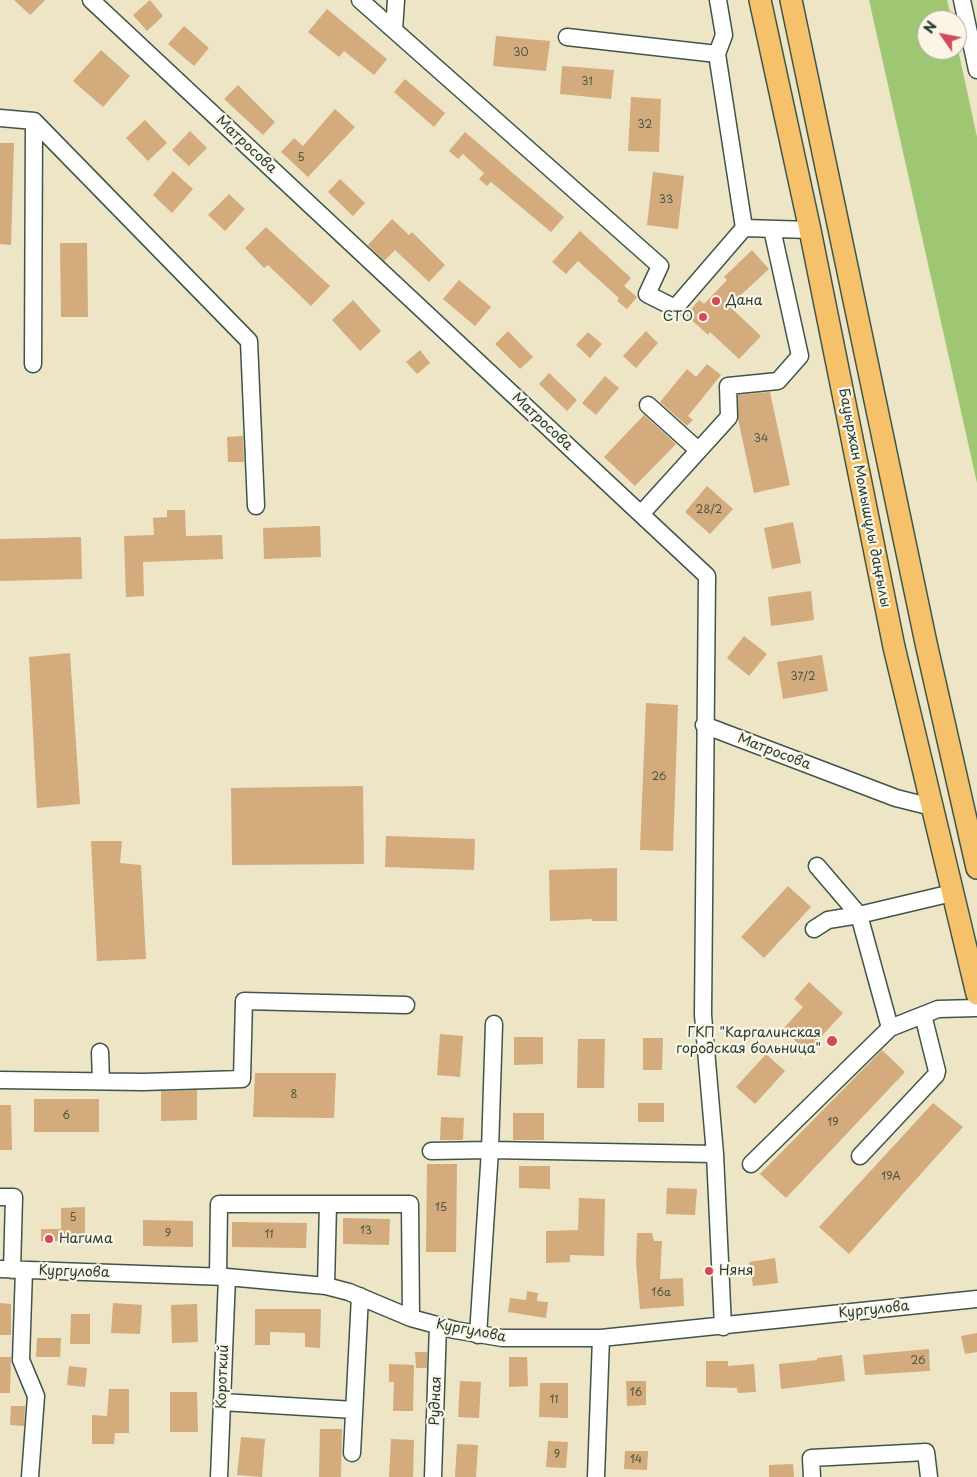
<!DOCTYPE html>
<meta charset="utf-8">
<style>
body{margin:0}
#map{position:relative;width:977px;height:1477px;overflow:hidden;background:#ede5c5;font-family:"Playpen Sans",sans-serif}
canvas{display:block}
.north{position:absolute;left:917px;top:10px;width:50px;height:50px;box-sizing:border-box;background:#fcf5e5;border:1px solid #a4ab9e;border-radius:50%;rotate:303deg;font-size:14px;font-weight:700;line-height:20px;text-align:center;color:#1f3d34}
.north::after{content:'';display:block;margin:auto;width:18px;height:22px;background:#d1495b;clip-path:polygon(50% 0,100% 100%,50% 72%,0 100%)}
</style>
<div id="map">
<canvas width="977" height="1477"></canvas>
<div class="north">N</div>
</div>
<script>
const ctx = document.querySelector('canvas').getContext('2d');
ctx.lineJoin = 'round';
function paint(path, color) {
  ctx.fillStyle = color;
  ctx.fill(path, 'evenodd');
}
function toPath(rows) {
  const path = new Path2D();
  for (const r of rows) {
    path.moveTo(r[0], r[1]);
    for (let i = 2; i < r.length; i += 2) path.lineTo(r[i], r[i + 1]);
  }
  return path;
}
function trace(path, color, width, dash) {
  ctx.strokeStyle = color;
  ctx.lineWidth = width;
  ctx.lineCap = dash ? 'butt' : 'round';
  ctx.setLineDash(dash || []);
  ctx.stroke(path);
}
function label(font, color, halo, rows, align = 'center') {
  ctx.font = font + ' "Playpen Sans",sans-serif';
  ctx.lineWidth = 4.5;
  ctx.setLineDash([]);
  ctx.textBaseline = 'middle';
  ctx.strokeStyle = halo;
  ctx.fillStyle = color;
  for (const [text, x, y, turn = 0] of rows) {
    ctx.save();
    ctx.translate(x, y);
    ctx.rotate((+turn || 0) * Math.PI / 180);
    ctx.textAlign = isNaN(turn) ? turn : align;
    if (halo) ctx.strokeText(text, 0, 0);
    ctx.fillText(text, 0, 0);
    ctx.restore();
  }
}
const green = toPath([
 [869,0,947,0,952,20,927,20,927,50,957,50,957,45,977,137,977,483]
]);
const building = toPath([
 [14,0,45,0,30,15],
 [150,0,163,16,147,31,133,15],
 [327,9,387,59,374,75,344,51,339,57,308,32],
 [184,26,209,48,194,66,168,44],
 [496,36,550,41,546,71,493,66],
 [101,50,130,76,103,107,73,81],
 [562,66,614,70,611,99,560,94],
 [405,79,445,113,434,127,394,92],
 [238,85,275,122,263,135,224,99],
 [631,97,661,99,659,152,628,151],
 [335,109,355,127,308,177,281,152,294,138,303,146],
 [145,120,167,143,148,161,126,138],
 [190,131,207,148,189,166,172,150],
 [465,132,564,217,551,232,491,182,487,186,479,179,484,173,463,154,458,159,449,151],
 [0,143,14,143,11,245,0,244],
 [173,171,193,189,172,213,153,195],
 [653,172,684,176,678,229,647,225],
 [340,179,365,203,353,216,328,192],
 [229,194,245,209,225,231,208,215],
 [392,219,409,235,412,232,445,265,429,282,395,250,384,261,368,245],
 [266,227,330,286,311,306,268,265,264,268,245,248],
 [580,231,631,278,624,286,637,297,627,309,617,301,619,298,578,261,566,274,552,262],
 [60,243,87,243,88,317,61,317],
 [752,250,769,269,729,306,761,336,739,359,710,332,708,335,686,315,699,300,704,304,727,280,724,277],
 [459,280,491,307,475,326,443,299],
 [353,300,381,331,360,351,332,320],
 [508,331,533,357,520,369,495,344],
 [646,331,658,343,636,368,623,356],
 [588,332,602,344,590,358,576,345],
 [420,350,430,363,417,374,406,362],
 [707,364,721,375,688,416,693,420,687,426,660,402,687,369,696,377],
 [549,373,577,400,567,411,539,384],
 [605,376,619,388,596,415,582,403],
 [770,392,790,485,754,493,738,419,738,395],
 [644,415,676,444,635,486,604,457],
 [243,436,244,462,228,462,227,437],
 [707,486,733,509,710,534,685,512],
 [167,510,185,510,186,536,222,535,223,559,143,562,144,596,126,597,124,536,154,535,153,518,167,517],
 [793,522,801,563,772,569,764,528],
 [320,526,321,557,264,559,263,528],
 [81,537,82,579,0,581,0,539],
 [811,591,814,620,771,626,768,597],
 [744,636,767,654,749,676,727,658],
 [70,653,80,804,37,808,29,657],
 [822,655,828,691,783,699,777,662],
 [646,703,678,705,673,851,640,850],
 [363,786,364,864,232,865,231,788],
 [386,836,475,839,474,870,385,867],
 [91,841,122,841,120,863,141,865,146,959,97,961],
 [617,868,617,921,592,921,592,919,550,921,549,870],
 [788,886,811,907,764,958,741,937],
 [809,982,843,1013,807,1052,783,1029,803,1007,794,999],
 [440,1034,463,1036,460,1077,437,1075],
 [514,1037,543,1037,543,1064,514,1065],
 [643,1038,663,1038,662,1070,643,1070],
 [578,1039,605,1039,604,1088,577,1088],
 [882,1050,905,1072,786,1198,760,1174],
 [766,1054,785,1071,755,1104,736,1087],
 [255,1073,336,1073,334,1118,253,1117],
 [197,1090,197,1120,161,1121,161,1091],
 [34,1099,99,1099,99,1132,34,1132],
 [638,1103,664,1103,664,1122,638,1122],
 [933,1103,963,1127,849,1254,819,1227],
 [0,1105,11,1105,12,1150,0,1150],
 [513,1113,544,1113,544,1140,513,1140],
 [441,1117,464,1118,463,1140,440,1140],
 [427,1164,457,1164,456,1252,426,1252],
 [519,1166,550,1166,550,1189,519,1188],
 [667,1188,697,1189,695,1215,666,1214],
 [579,1198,605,1199,604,1256,570,1255,570,1262,546,1263,546,1231,578,1230],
 [85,1207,85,1241,41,1241,41,1229,61,1229,61,1208],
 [343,1218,390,1219,389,1245,343,1244],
 [143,1220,193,1221,193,1247,143,1246],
 [232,1222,307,1223,306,1248,232,1247],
 [637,1233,652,1233,654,1241,662,1241,660,1279,683,1278,684,1306,640,1309,636,1263],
 [775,1258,778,1283,753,1286,749,1262],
 [527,1291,538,1293,537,1301,548,1302,546,1318,508,1312,510,1298,526,1300],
 [0,1303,11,1304,11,1335,0,1335],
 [113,1303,142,1305,140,1334,111,1333],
 [197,1304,198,1342,172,1343,171,1305],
 [255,1309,321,1309,320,1348,305,1347,305,1333,270,1332,270,1345,255,1345],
 [71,1314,90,1314,90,1344,70,1344],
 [977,1333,977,1352,965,1354,961,1336],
 [37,1338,61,1338,60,1357,36,1357],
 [929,1349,930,1371,865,1375,863,1355],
 [415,1352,427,1352,427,1368,416,1368],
 [842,1355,845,1381,781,1389,779,1364,817,1360,817,1358],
 [0,1357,11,1357,10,1393,0,1393],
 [509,1357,527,1357,528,1386,509,1387],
 [706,1361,728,1361,728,1366,754,1364,756,1392,738,1393,737,1388,706,1387],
 [389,1364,414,1365,413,1411,393,1411,394,1382,389,1382],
 [69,1366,87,1368,85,1387,67,1385],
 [460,1381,481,1382,479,1418,458,1417],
 [626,1381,646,1381,646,1405,627,1406],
 [540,1383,568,1383,568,1418,539,1417],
 [109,1389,129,1389,129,1433,115,1433,114,1444,92,1444,92,1415,107,1416],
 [170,1392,197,1392,198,1432,170,1432],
 [11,1406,25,1406,24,1426,10,1425],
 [320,1429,342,1429,341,1477,319,1477],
 [241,1437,265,1439,262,1477,237,1475],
 [391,1439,414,1440,413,1477,389,1477],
 [548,1441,568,1442,566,1468,546,1467],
 [457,1444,478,1445,476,1477,455,1477],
 [625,1451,648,1451,647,1470,624,1469],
 [793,1464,794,1477,769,1477,769,1465]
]);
const minor = toPath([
 [91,0,707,576,703,1015,715,1154,723,1327],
 [360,0,660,266,647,294,675,308,744,228,810,230],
 [962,0,977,70],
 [394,30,396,0],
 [567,37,717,54,744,228],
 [717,54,724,35,718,0],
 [0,118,34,121,249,341,256,506],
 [33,364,34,121],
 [648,405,698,450],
 [641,514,729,417,728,386,778,381,800,356,772,229],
 [704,725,896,798,932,807],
 [817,866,859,915,952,893],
 [814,929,828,920,859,915,890,1028],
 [100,1052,101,1081],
 [0,1080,143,1082,242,1079,244,1001,406,1005],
 [431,1151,490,1150,715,1154],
 [860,1156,936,1075,937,1071,923,1015],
 [751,1164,890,1028,938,1009,977,1008],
 [0,1197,14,1197,12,1270],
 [0,1269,227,1277,326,1286,349,1292,411,1318,455,1330,502,1338,601,1338,977,1299],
 [24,1270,21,1360,36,1396,30,1477],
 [218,1276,219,1204,410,1204,411,1318],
 [326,1286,328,1204],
 [478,1335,490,1150,494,1024],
 [222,1402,354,1410],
 [352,1453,360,1296],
 [219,1477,227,1277],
 [433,1477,438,1325],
 [596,1477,601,1338],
 [812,1477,811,1458,926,1452,929,1477]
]);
const major = toPath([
 [760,0,810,230,894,647,977,994],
 [791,0,926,643,977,868]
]);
const markers = [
 [716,301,5,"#d1495b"],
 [703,317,5,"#d1495b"],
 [832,1041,6,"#d1495b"],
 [49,1239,5,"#d1495b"],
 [709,1271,5,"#d1495b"]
];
const numberNames = [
 ["30",521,53],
 ["31",587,82],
 ["32",645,125],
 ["5",301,158],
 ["33",666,200],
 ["34",761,439],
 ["28/2",709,510],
 ["37/2",803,677],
 ["26",659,777],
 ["8",294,1095],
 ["6",66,1116],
 ["19",833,1123],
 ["19А",891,1177],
 ["15",441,1208],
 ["5",73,1218],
 ["13",366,1231],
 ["9",168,1234],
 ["11",269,1235],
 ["16а",661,1293],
 ["26",918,1361],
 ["16",636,1393],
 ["11",554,1400],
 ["9",557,1455],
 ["14",636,1460]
];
const streetNames = [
 ["Матросова",246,145,43],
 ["Матросова",542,422,43],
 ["Бауыржан Момышұлы даңғылы",864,498,79],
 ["Матросова",774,752,21],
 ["Кургулова",74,1272,2],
 ["Кургулова",874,1310,-6],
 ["Кургулова",471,1331,11],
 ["Короткий",223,1377,-88],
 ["Рудная",436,1401,-88]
];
const poiNames = [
 ["Дана",726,301],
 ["СТО",693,317,"right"],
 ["ГКП \"Каргалинская",821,1033,"right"],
 ["городская больница\"",821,1049,"right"],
 ["Нагима",59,1239],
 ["Няня",719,1271]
];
paint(green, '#9fc672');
paint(building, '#d3ab7d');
trace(minor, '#3e564a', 19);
trace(major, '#3e564a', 24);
trace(minor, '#fff', 16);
trace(major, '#f5c16b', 21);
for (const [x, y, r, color] of markers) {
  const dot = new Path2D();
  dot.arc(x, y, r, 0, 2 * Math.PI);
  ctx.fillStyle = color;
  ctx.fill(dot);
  trace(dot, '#fcf5e5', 2);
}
label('11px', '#4c5846', null, numberNames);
label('14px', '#1f3d34', '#fcf5e5', streetNames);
label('14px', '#1f3d34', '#fcf5e5', poiNames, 'left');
</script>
